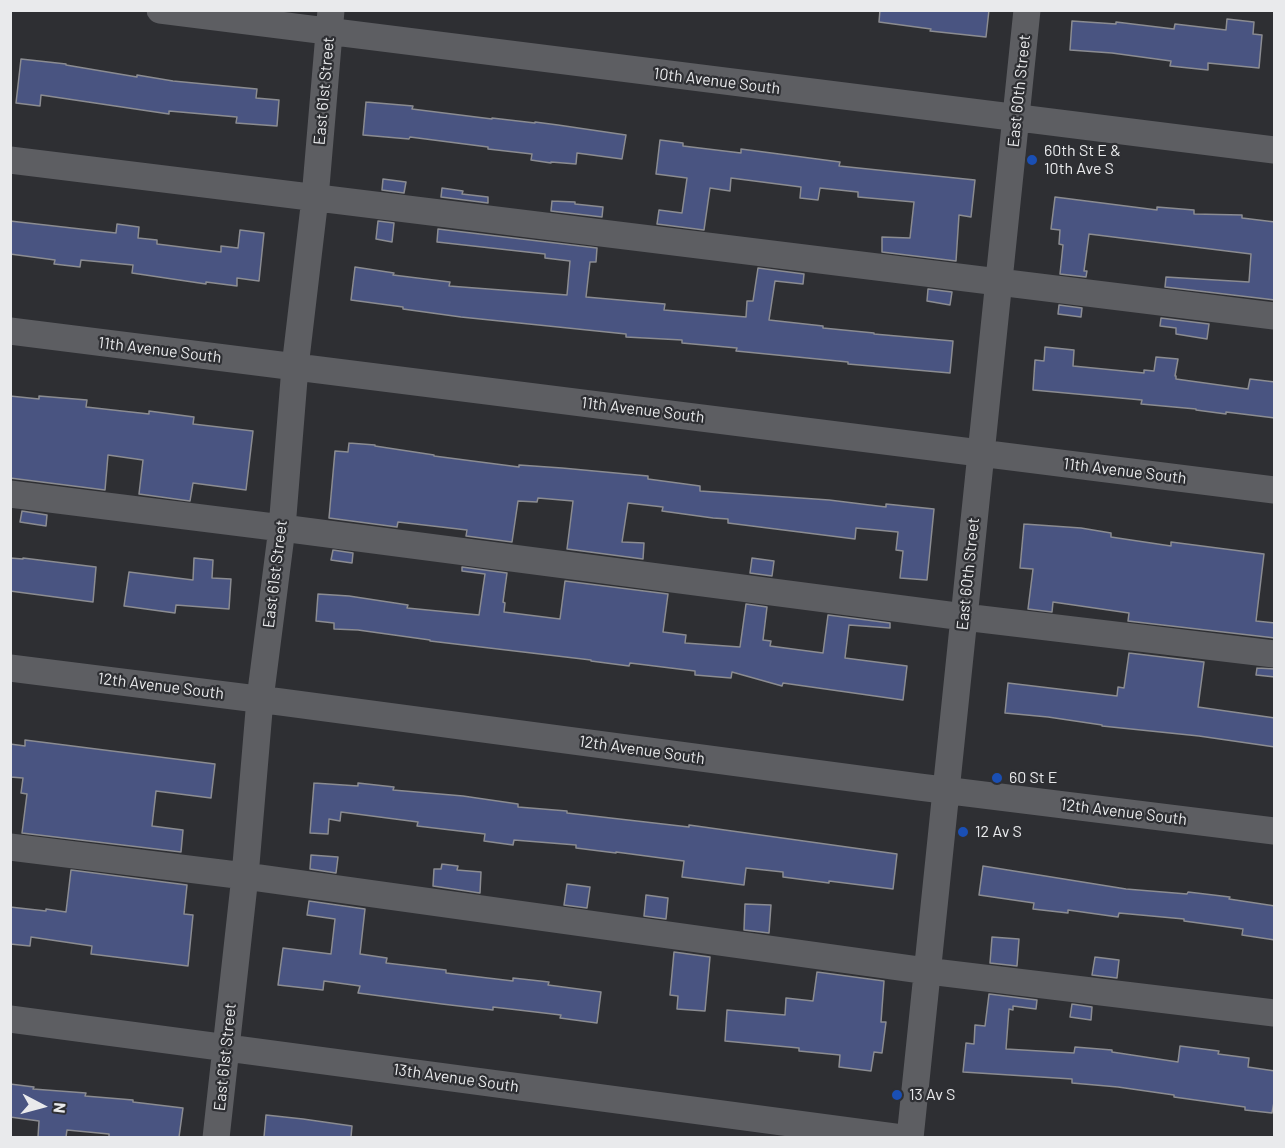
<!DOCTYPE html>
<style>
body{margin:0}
#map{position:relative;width:1285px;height:1148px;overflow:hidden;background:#2e2f33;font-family:Barlow,sans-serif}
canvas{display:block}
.frame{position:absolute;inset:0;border:12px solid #e9eaec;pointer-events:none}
.north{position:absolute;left:12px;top:1076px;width:60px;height:60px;-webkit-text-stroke:4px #2e2f33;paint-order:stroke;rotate:96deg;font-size:16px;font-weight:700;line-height:24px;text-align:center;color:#e9eaec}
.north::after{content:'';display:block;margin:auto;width:21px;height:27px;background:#e9eaec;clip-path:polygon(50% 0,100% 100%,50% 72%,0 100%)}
</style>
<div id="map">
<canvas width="1285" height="1148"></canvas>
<div class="frame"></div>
<div class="north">N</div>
</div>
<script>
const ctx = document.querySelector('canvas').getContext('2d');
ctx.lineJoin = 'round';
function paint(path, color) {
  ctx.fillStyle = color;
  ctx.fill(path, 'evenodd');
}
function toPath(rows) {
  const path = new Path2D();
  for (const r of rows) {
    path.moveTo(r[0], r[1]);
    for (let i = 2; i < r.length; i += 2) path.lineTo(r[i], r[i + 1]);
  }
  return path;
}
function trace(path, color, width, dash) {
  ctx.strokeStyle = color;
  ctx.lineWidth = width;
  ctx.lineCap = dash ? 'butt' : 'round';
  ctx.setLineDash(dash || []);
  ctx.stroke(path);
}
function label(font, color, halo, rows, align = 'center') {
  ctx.font = font + ' Barlow,sans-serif';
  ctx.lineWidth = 4.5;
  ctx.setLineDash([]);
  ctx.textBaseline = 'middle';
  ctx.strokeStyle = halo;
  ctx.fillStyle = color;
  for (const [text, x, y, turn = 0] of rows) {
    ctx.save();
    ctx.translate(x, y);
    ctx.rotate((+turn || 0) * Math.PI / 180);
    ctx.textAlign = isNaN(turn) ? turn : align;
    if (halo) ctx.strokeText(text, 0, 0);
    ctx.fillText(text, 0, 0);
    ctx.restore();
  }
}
const building = toPath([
 [880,10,989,10,986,37,930,31,931,29,879,22,880,10],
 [1227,19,1254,22,1253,34,1262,35,1259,68,1208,63,1208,70,1170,66,1171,61,1112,53,1070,50,1072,21,1116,24,1116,22,1174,29,1175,24,1226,30,1227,19],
 [21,59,66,64,66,65,137,77,137,75,173,81,257,89,256,98,279,100,277,126,236,123,237,117,169,111,169,114,41,95,40,106,16,103,21,59],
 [366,102,413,106,412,109,492,119,492,118,535,123,535,122,558,125,626,135,622,159,577,153,576,164,551,162,551,163,531,160,532,154,488,149,488,147,410,137,409,139,363,135,366,102],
 [660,140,683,143,683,146,741,153,741,149,840,162,839,166,975,180,971,217,959,215,956,261,882,252,882,237,910,238,914,202,858,197,858,192,820,188,818,200,800,198,801,187,731,178,730,191,710,188,704,230,657,224,659,210,682,213,687,178,656,174,660,140],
 [383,179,406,182,404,193,382,190,383,179],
 [442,188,463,191,462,194,488,197,488,203,441,197,442,188],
 [1055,197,1157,210,1157,207,1194,210,1194,214,1242,215,1242,218,1275,222,1275,300,1165,287,1166,277,1249,282,1251,254,1089,234,1084,271,1087,271,1086,277,1060,274,1063,245,1059,244,1060,230,1051,229,1055,197],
 [552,201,575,202,575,204,603,207,602,217,551,211,552,201],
 [10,221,116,233,117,224,139,227,138,238,157,240,157,244,221,252,221,246,238,248,240,230,264,233,259,281,237,278,237,286,206,282,206,284,132,273,133,265,81,260,80,267,54,264,55,260,10,254,10,221],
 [378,221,394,223,392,242,376,239,378,221],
 [438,229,597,248,596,262,590,262,586,297,665,304,664,310,746,317,747,301,753,301,758,268,804,274,803,284,775,281,769,320,823,326,823,328,874,333,874,334,953,341,950,373,848,364,848,362,736,351,737,348,682,343,682,340,626,337,626,334,461,317,403,309,403,307,351,300,355,267,394,273,393,275,450,282,449,286,567,295,570,261,545,258,545,254,437,242,438,229],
 [928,289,952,292,950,305,927,301,928,289],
 [1059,305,1082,308,1081,317,1058,314,1059,305],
 [1161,318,1209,324,1207,339,1176,334,1176,328,1160,326,1161,318],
 [1045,347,1074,350,1073,366,1144,373,1144,370,1154,371,1156,357,1178,359,1175,376,1176,376,1176,379,1248,389,1250,379,1275,382,1275,418,1226,412,1226,414,1196,410,1196,409,1141,404,1142,400,1033,390,1035,360,1044,361,1045,347],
 [10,396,39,399,39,396,87,400,86,407,149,414,149,411,194,417,193,424,253,431,246,490,193,483,190,501,139,494,143,460,108,455,105,490,10,478,10,396],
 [349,443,375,445,375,446,434,455,434,456,519,467,519,465,562,468,648,476,648,479,700,486,700,491,829,500,886,507,886,504,934,509,927,580,900,578,903,551,896,550,898,532,856,528,855,539,728,523,728,519,713,518,662,511,663,507,628,503,622,542,644,543,643,559,567,549,573,501,538,498,537,502,518,501,512,542,466,536,467,530,398,522,397,527,329,518,335,451,348,452,349,443],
 [22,511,47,515,46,526,20,522,22,511],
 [1024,524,1081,528,1111,533,1111,537,1171,546,1171,542,1264,554,1256,621,1275,623,1275,638,1128,621,1129,613,1053,602,1052,612,1028,609,1033,569,1020,568,1024,524],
 [333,550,353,553,352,563,331,560,333,550],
 [10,558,23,559,23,558,96,567,93,602,10,591,10,558],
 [194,558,213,560,212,578,231,579,229,609,176,605,175,613,124,606,129,572,193,580,194,558],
 [752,558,774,561,772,576,750,573,752,558],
 [462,567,507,573,503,602,505,603,504,612,560,619,565,581,668,594,663,632,686,635,685,643,740,647,746,604,767,607,763,640,771,641,770,646,823,653,828,615,890,623,890,628,849,625,845,658,907,666,903,700,783,683,782,686,732,672,731,678,695,675,695,671,630,663,629,666,591,661,591,660,430,641,430,640,358,630,334,629,334,623,316,621,318,594,349,596,408,605,407,608,479,615,485,574,462,571,462,567],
 [1129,653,1204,662,1198,707,1275,718,1275,747,1199,736,1102,726,1102,725,1048,717,1005,713,1008,683,1117,696,1118,687,1124,688,1129,653],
 [1257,668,1275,669,1275,677,1256,675,1257,668],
 [25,740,215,764,211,798,156,791,152,826,183,830,181,852,22,833,27,794,21,793,23,778,10,777,10,744,25,746,25,740],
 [314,783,358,786,358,783,394,787,393,790,463,796,518,804,518,807,567,811,567,813,689,827,689,825,897,854,893,889,829,881,829,883,783,877,783,872,746,868,744,885,682,877,684,861,616,852,616,853,576,848,576,845,514,840,513,845,484,841,485,834,417,826,418,822,341,812,340,821,329,819,328,834,310,833,314,783],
 [311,855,338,857,336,873,310,869,311,855],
 [442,864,458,866,457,870,481,872,480,893,433,886,434,869,441,869,442,864],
 [983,866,1126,889,1187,894,1188,892,1230,897,1229,899,1275,906,1275,940,1242,935,1243,929,1184,921,1184,919,1119,913,1118,917,1068,910,1068,913,1033,909,1034,903,979,895,983,866],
 [71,870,187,885,184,914,193,915,188,966,91,954,92,946,31,937,30,946,10,944,10,907,46,911,46,909,66,912,71,870],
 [567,884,590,887,587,908,564,905,567,884],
 [646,895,668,898,666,919,644,916,646,895],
 [309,901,365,909,360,954,387,958,386,963,446,970,446,973,513,981,513,978,549,982,548,985,601,992,597,1023,560,1018,561,1015,493,1007,493,1010,442,1004,358,993,360,986,324,981,323,990,278,985,283,948,331,954,335,919,307,915,309,901],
 [745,904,771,905,769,933,744,930,745,904],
 [992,937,1019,939,1017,966,990,963,992,937],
 [674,952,710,957,705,1011,677,1009,678,996,670,995,674,952],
 [1095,957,1119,960,1117,978,1092,975,1095,957],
 [817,972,884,981,881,1022,886,1022,882,1053,874,1052,871,1071,839,1067,840,1055,799,1051,799,1048,725,1041,727,1010,785,1015,786,998,813,1001,817,972],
 [989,994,1037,1000,1036,1009,1013,1006,1013,1010,1009,1009,1006,1049,1074,1053,1075,1047,1112,1050,1112,1052,1178,1062,1180,1046,1219,1051,1218,1054,1249,1058,1248,1067,1275,1071,1275,1097,1272,1113,1245,1110,1245,1107,1174,1097,1174,1095,1118,1087,1072,1083,1072,1079,963,1072,966,1043,974,1044,975,1025,985,1026,989,994],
 [1072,1004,1092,1007,1091,1020,1070,1017,1072,1004],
 [10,1084,34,1087,33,1089,86,1093,85,1096,133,1100,133,1102,183,1108,179,1137,109,1137,109,1134,67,1130,66,1137,38,1137,39,1121,10,1117,10,1084],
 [266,1115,303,1119,352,1126,351,1137,264,1137,266,1115]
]);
const minor = toPath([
 [160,10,1274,150],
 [10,160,1274,316],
 [10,331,1274,490],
 [10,494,282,528,964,617,1274,654],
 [10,668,281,702,919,787,1274,831],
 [10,847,245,876,927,971,1274,1013],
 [10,1019,902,1138],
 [216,1138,245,876,260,699,282,528,295,367,315,198,331,10],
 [910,1138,1027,10]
]);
const markers = [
 [1032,160,6,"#1a4fb4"],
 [997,778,6,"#1a4fb4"],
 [963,832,6,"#1a4fb4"],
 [897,1095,6,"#1a4fb4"]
];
const streetNames = [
 ["10th Avenue South",717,81,7],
 ["East 61st Street",324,91,-85],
 ["East 60th Street",1019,91,-84],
 ["11th Avenue South",160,350,7],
 ["11th Avenue South",643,410,7],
 ["11th Avenue South",1125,471,7],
 ["East 61st Street",275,574,-83],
 ["East 60th Street",968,574,-84],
 ["12th Avenue South",161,686,7],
 ["12th Avenue South",642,750,8],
 ["12th Avenue South",1124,812,7],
 ["East 61st Street",225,1057,-84],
 ["13th Avenue South",456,1078,8]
];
const poiNames = [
 ["60th St E &",1044,151],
 ["10th Ave S",1044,169],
 ["60 St E",1009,778],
 ["12 Av S",975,832],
 ["13 Av S",909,1095]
];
paint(building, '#495481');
trace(building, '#8b8c91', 1.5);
trace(minor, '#5d5e62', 27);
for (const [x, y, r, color] of markers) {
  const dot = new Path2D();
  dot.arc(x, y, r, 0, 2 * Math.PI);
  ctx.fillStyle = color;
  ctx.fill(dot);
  trace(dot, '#2e2f33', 2);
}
label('16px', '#e9eaec', '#2e2f33', streetNames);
label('16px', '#e9eaec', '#2e2f33', poiNames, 'left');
</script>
